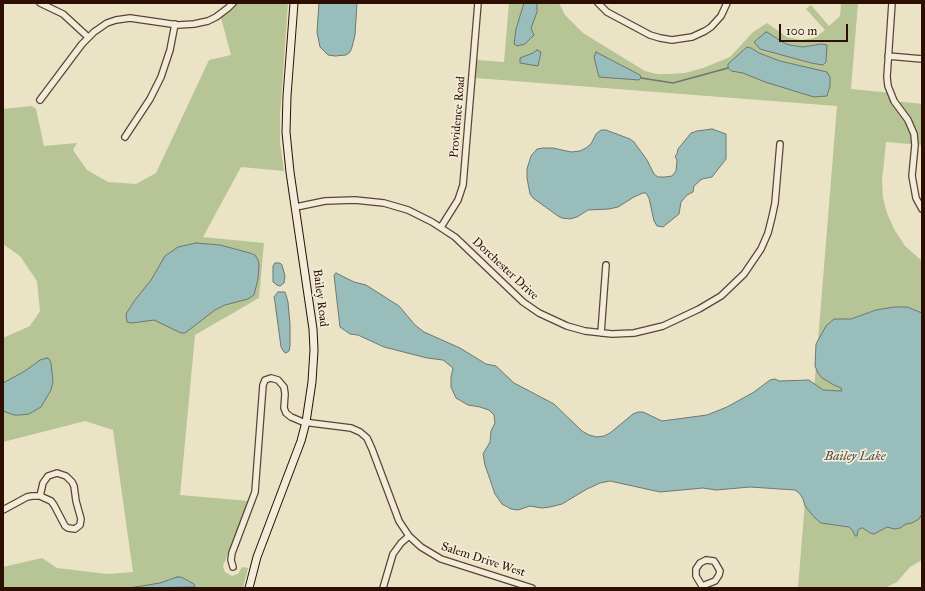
<!DOCTYPE html>
<style>
body{margin:0}
#map{position:relative;width:925px;height:591px;overflow:hidden;background:#ebe3c6;font-family:"IM FELL Great Primer",serif}
canvas{display:block}
.frame{position:absolute;inset:0;border:4px solid #2d0e02;pointer-events:none}
.scale{position:absolute;left:779px;top:24px;width:69px;height:18px;box-sizing:border-box;border:2px solid #2d0e02;border-top:0;padding-left:5px;font-size:12px;line-height:14px;white-space:nowrap;color:#2d0e02;-webkit-text-stroke:3px #f2edda;paint-order:stroke}
</style>
<div id="map">
<canvas width="925" height="591"></canvas>
<div class="frame"></div>
<div class="scale">100 m</div>
</div>
<script>
const ctx = document.querySelector('canvas').getContext('2d');
ctx.lineJoin = 'round';
function paint(path, color) {
  ctx.fillStyle = color;
  ctx.fill(path, 'evenodd');
}
function toPath(rows) {
  const path = new Path2D();
  for (const r of rows) {
    path.moveTo(r[0], r[1]);
    for (let i = 2; i < r.length; i += 2) path.lineTo(r[i], r[i + 1]);
  }
  return path;
}
function trace(path, color, width, dash) {
  ctx.strokeStyle = color;
  ctx.lineWidth = width;
  ctx.lineCap = dash ? 'butt' : 'round';
  ctx.setLineDash(dash || []);
  ctx.stroke(path);
}
function label(font, color, halo, rows, align = 'center') {
  ctx.font = font + ' "IM FELL Great Primer",serif';
  ctx.lineWidth = 3.5;
  ctx.setLineDash([]);
  ctx.textBaseline = 'middle';
  ctx.strokeStyle = halo;
  ctx.fillStyle = color;
  for (const [text, x, y, turn = 0] of rows) {
    ctx.save();
    ctx.translate(x, y);
    ctx.rotate((+turn || 0) * Math.PI / 180);
    ctx.textAlign = isNaN(turn) ? turn : align;
    if (halo) ctx.strokeText(text, 0, 0);
    ctx.fillText(text, 0, 0);
    ctx.restore();
  }
}
const green = toPath([
 [238,3,288,3,280,116,280,143,284,171,241,167,203,237,264,243,259,298,195,335,180,495,249,501,223,566,225,572,232,576,238,574,242,567,248,568,243,588,3,588,3,567,42,558,57,568,107,574,133,572,113,430,85,421,3,442,3,338,30,326,40,311,37,281,20,256,3,244,3,109,32,106,36,109,44,146,77,143,73,150,87,170,108,182,136,184,156,173,209,60,231,55,221,18],
 [509,3,559,3,565,15,583,33,645,71,657,74,667,74,685,73,703,68,730,57,753,32,767,23,787,37,801,40,814,38,825,30,806,9,811,5,829,26,840,16,841,3,858,3,851,89,891,93,894,101,922,104,922,145,886,142,882,181,883,198,887,213,894,229,905,246,922,261,922,560,910,567,897,582,885,588,798,588,837,106,475,78,476,60,504,62]
]);
const water = toPath([
 [319,3,357,3,355,35,352,47,350,52,346,55,335,56,328,55,320,47,317,32,319,3],
 [524,3,536,3,537,5,537,12,531,28,534,35,525,44,517,46,514,44,516,29,524,3],
 [766,32,767,32,784,43,790,45,803,47,821,44,827,45,826,62,823,65,811,63,760,49,754,42,766,32],
 [747,47,751,48,759,53,780,61,827,72,830,77,830,86,827,96,814,97,765,82,743,73,731,71,728,68,728,64,747,47],
 [537,50,541,52,538,66,520,63,520,58,533,53,537,50],
 [596,52,640,75,641,78,639,80,599,77,594,57,596,52],
 [712,129,726,134,726,159,712,177,702,179,694,186,693,192,687,195,681,202,679,214,663,227,657,226,654,221,649,198,646,193,643,193,634,197,618,207,609,209,588,210,577,217,570,219,562,218,558,216,533,198,530,194,527,178,527,169,531,156,537,149,543,148,553,148,571,152,580,151,586,148,591,144,596,134,601,130,606,130,630,139,634,142,647,160,654,174,658,177,665,177,672,176,676,171,677,160,675,156,677,154,678,149,691,133,697,131,712,129],
 [196,243,220,245,250,253,255,255,258,260,259,265,258,279,254,295,248,299,225,305,215,310,185,333,181,333,154,320,132,323,127,322,126,314,135,300,151,280,165,256,178,247,196,243],
 [275,263,280,263,282,265,285,276,284,283,280,286,277,285,273,282,273,266,275,263],
 [336,273,354,282,366,285,399,306,415,325,424,332,460,348,486,364,496,366,514,383,554,404,582,431,589,435,597,437,604,436,610,433,633,414,638,412,643,412,662,421,707,415,727,407,754,392,770,380,775,379,779,381,809,380,823,390,842,391,841,388,834,385,822,378,818,373,815,366,816,344,826,326,834,319,851,319,876,310,894,307,907,307,922,313,922,514,919,519,912,523,906,524,900,528,895,529,887,527,874,534,870,533,863,528,861,528,858,530,857,536,855,536,853,531,849,527,821,523,815,518,805,506,803,499,800,494,795,490,750,487,716,490,703,488,660,492,610,481,600,483,587,489,562,504,550,507,542,508,530,506,518,510,511,509,502,504,495,494,485,465,483,454,490,442,491,431,495,423,494,415,489,410,480,407,468,405,456,398,451,387,451,377,453,368,443,360,427,358,384,347,358,335,350,334,340,327,334,275,336,273],
 [278,292,285,292,288,302,290,324,290,346,289,351,286,353,284,352,281,347,275,302,274,297,278,292],
 [47,358,49,359,51,363,53,382,51,390,41,407,29,414,20,415,14,415,3,411,3,383,25,371,40,360,47,358],
 [177,577,181,577,194,584,195,587,129,588,160,583,177,577]
]);
const stream = toPath([
 [641,78,673,83,728,68]
]);
const street = toPath([
 [40,3,63,14,88,37],
 [598,3,607,12,650,35,660,38,672,40,692,37,705,31,711,27,721,16,727,3],
 [892,3,887,77,888,86,894,101,908,120,914,134,915,145,912,176,916,198,922,209],
 [888,56,922,59],
 [40,100,82,44,94,32,107,23,116,20,130,18,178,25,194,24,208,21,216,17,228,8,233,3],
 [125,137,150,99,161,77,170,50,175,24],
 [296,207,325,201,355,200,384,203,408,210,432,222,455,237,523,302,539,313,567,326,585,331,612,334,634,333,663,326,699,309,721,296,744,274,761,249,768,233,772,217,775,203,780,144],
 [441,227,458,200,463,185,478,3],
 [601,333,606,265],
 [3,510,27,497,32,496,40,496,51,501,54,505,65,526,68,528,75,529,80,525,81,519,76,501,74,486,72,482,66,476,57,473,48,476,43,483,40,496],
 [706,560,714,561,716,564,720,571,719,575,715,581,702,586,696,576,696,569,700,563,706,560],
 [233,567,231,560,232,553,255,492,263,385,265,380,271,378,278,380,284,387,285,394,284,408,286,413,291,417,303,422,351,428,360,432,367,438,372,449,399,521,409,536,421,547,441,559,532,588],
 [383,588,393,554,401,543,409,536]
]);
const secondary = toPath([
 [249,588,257,557,301,441,306,422,312,382,314,350,313,329,290,172,286,132,287,96,294,3]
]);
const streetNames = [
 ["Providence Road",458,117,-85],
 ["Dorchester Drive",505,269,43],
 ["Bailey Road",320,298,83],
 ["Salem Drive West",483,560,18]
];
const waterNames = [
 ["Bailey Lake",855,457]
];
paint(green, '#b7c495');
paint(water, '#99bdbb');
trace(water, '#6e7771', 1);
trace(stream, '#6e7771', 1.5);
trace(street, '#5c4333', 8);
trace(secondary, '#2d0e02', 9);
trace(street, '#f2edda', 5.5);
trace(secondary, '#f2edda', 7);
label('12px', '#2d0e02', '#f2edda', streetNames);
label('italic 13px', '#534b43', '#f2edda', waterNames);
</script>
